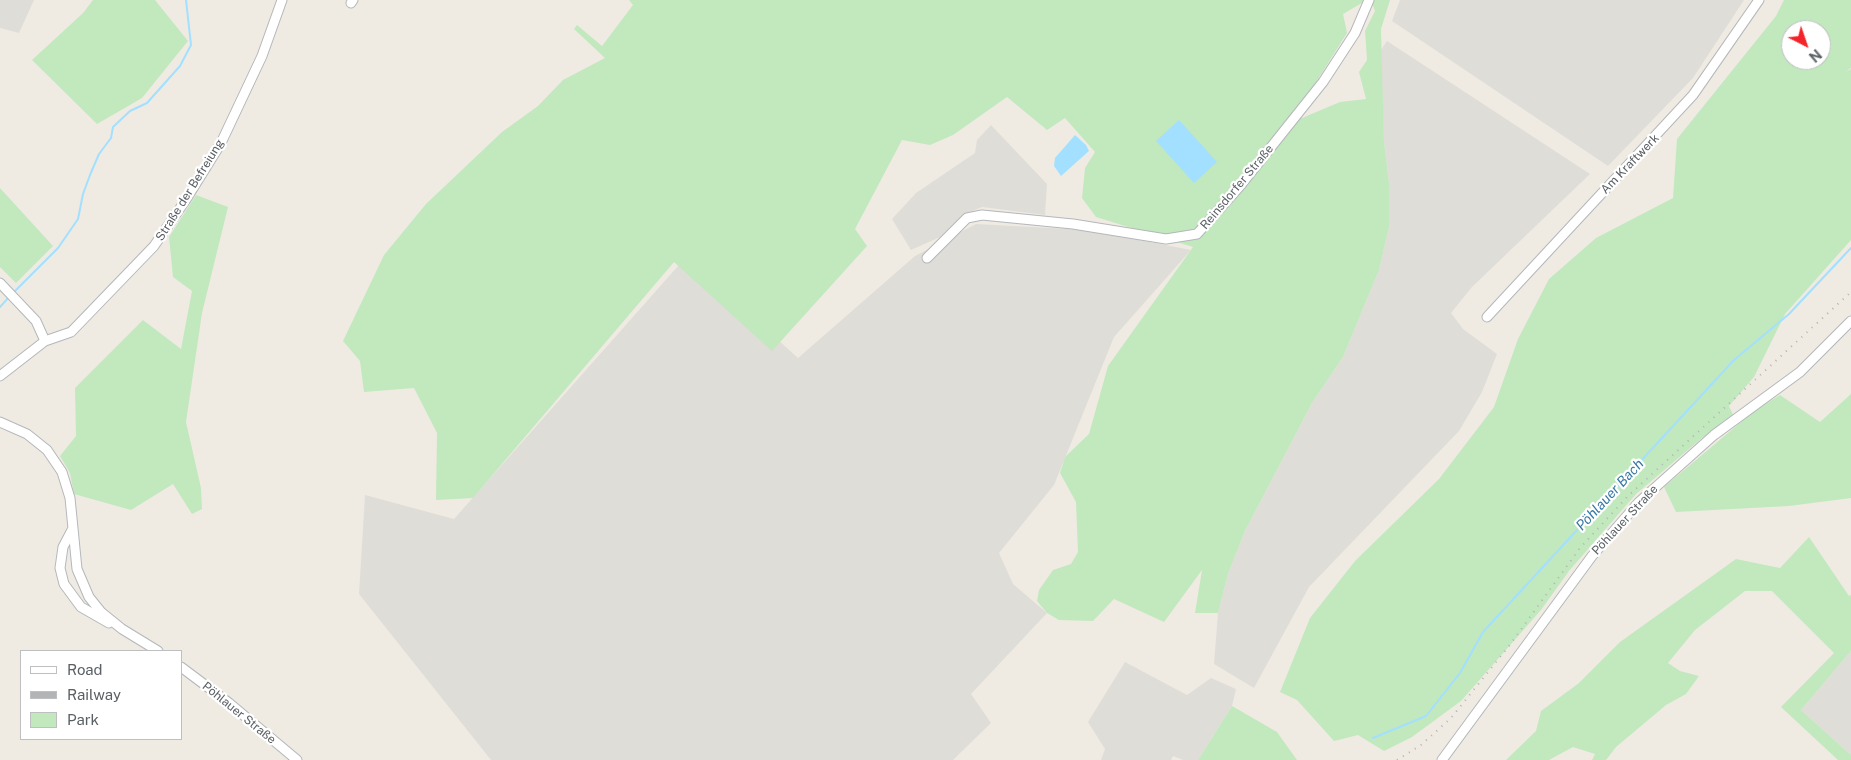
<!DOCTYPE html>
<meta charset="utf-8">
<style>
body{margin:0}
#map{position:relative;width:1851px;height:760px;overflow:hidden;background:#efebe3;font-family:"Public Sans",sans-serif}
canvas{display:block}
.legend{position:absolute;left:20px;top:650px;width:162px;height:90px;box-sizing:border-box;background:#fff;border:1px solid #bdbfc1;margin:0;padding:6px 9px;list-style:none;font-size:15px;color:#5b6065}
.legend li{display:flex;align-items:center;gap:10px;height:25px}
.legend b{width:25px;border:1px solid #bdbfc1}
.north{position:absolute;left:1781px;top:20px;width:50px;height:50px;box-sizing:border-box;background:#fff;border:1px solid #bdbfc1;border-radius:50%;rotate:139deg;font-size:14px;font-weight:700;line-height:20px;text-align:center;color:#5b6065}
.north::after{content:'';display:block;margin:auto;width:18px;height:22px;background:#f2262a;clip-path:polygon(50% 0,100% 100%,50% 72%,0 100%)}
</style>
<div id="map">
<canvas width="1851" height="760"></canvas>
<ul class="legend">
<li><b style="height:6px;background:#fff"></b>Road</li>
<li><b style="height:6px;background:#b3b4b5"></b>Railway</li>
<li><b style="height:14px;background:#c2e8be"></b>Park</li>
</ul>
<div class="north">N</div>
</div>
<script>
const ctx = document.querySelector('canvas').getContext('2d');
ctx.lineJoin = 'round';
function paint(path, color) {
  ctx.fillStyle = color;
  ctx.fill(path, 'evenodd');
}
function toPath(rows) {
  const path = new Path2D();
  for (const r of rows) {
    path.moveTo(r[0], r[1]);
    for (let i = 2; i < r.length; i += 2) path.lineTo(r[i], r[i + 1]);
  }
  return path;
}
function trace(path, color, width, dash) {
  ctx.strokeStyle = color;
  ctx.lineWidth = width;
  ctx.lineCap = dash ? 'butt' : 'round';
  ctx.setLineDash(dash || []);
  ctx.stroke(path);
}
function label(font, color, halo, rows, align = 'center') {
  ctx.font = font + ' "Public Sans",sans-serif';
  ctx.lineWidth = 4.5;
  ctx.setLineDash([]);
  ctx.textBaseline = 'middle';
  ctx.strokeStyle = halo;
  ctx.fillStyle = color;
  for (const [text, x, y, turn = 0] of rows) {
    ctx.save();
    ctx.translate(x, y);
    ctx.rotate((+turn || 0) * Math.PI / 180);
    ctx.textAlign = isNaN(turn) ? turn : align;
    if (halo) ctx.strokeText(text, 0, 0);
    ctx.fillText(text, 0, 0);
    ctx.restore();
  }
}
const industrial = toPath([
 [0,0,34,0,19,33,0,28],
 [1400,0,1744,0,1693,78,1608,166,1392,21],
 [1387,41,1590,174,1472,287,1451,313,1463,329,1497,354,1482,392,1459,431,1309,587,1254,688,1214,664,1218,613,1228,574,1245,531,1312,403,1343,357,1379,270,1389,227,1389,183,1384,141,1381,50],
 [991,125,1047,184,1045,215,982,207,963,215,940,237,911,250,892,219,916,193,975,153,977,140],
 [976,224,1088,230,1191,250,1114,337,1054,485,999,553,1013,584,1047,613,971,694,991,723,953,760,491,760,359,594,365,495,454,519,686,257,798,358,915,256],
 [1851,651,1851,755,1801,710],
 [1125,662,1187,695,1211,678,1236,689,1232,706,1198,760,1183,760,1173,756,1171,760,1101,760,1105,749,1088,722]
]);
const green = toPath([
 [93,0,155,0,188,41,142,98,97,124,32,60,83,13],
 [629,0,1367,0,1343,14,1347,33,1296,114,1302,118,1340,102,1366,99,1359,72,1367,60,1365,31,1375,11,1371,0,1390,0,1381,29,1384,141,1389,183,1389,227,1379,270,1343,357,1312,403,1245,531,1228,574,1218,613,1195,613,1202,570,1164,622,1114,599,1093,621,1059,620,1047,613,1037,601,1039,590,1053,570,1071,564,1078,552,1076,502,1060,473,1065,457,1089,434,1108,366,1193,247,1096,217,1082,198,1085,168,1095,152,1065,118,1047,130,1007,97,953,135,930,145,902,140,855,229,867,246,772,351,674,262,473,498,436,500,437,433,414,388,364,392,360,361,343,341,384,255,426,204,502,132,538,106,563,80,605,58,574,29,577,25,602,46,633,5],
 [1784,0,1851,0,1851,68,1845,72,1851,69,1851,240,1785,314,1754,377,1729,406,1734,417,1702,438,1636,494,1569,571,1541,610,1461,701,1412,737,1384,751,1358,735,1334,741,1297,700,1280,692,1310,618,1355,561,1439,479,1494,407,1518,339,1549,279,1596,238,1673,198,1677,139,1776,16],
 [1791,30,1821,30,1821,60,1791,60],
 [0,188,53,246,16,283,0,267],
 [196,195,228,207,202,313,186,422,201,488,202,509,192,514,173,484,131,510,74,494,70,473,60,456,76,436,75,388,143,320,181,349,192,291,173,277,169,237],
 [1851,394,1851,498,1789,506,1676,512,1664,487,1754,411,1780,395,1820,422],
 [1809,537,1849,596,1851,595,1851,651,1801,710,1851,755,1851,760,1838,760,1781,707,1834,653,1772,591,1745,591,1695,630,1668,663,1680,671,1699,676,1686,694,1666,705,1616,747,1606,760,1592,760,1595,754,1573,747,1549,760,1506,760,1536,731,1541,711,1579,683,1620,642,1736,559,1780,568],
 [1232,706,1277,732,1297,760,1198,760]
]);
const water = toPath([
 [1179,120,1217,162,1194,183,1156,141],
 [1075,135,1086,145,1089,151,1061,176,1054,166,1055,158]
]);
const stream = toPath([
 [14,292,58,248,78,219,83,194,90,175,99,154,111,138,113,127,130,111,147,103,180,66,191,45,186,0],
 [0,307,9,297],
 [1373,738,1426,716,1460,673,1483,632,1734,360,1789,314,1851,248]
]);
const minor = toPath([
 [351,3,353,0],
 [927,258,967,218,982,215,1073,224,1166,239,1197,234,1240,186,1323,82,1355,33,1369,0],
 [0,283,36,321,45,341],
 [1487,317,1693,95,1759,0],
 [0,376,45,341,71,332,154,246,185,201,221,143,262,56,282,0],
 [0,422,27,434,47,450,62,472,70,498,77,569,89,597,101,612,122,629,158,651],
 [73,528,63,547,60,568,64,584,81,607,109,623],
 [181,667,229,703,297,760],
 [1442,760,1592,556,1639,502,1714,435,1800,372,1851,321]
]);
const rail = toPath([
 [1397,760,1421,745,1451,718,1509,646,1580,548,1628,496,1851,292]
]);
const streetNames = [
 ["Am Kraftwerk",1630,164,-46],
 ["Reinsdorfer Straße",1237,187,-50],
 ["Straße der Befreiung",190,190,-58],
 ["Pöhlauer Straße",1625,520,-47],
 ["Pöhlauer Straße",239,713,39]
];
const waterNames = [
 ["Pöhlauer Bach",1610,495,-47]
];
paint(industrial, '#dfddd8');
paint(green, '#c2e8be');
paint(water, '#a3e0ff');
trace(stream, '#a3e0ff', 2);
trace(minor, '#b4b7bb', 11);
trace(minor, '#fff', 9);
trace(rail, '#b3b4b5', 2, [1, 6]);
label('12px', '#5b6065', '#fff', streetNames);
label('italic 14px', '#3677a4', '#fff', waterNames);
</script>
